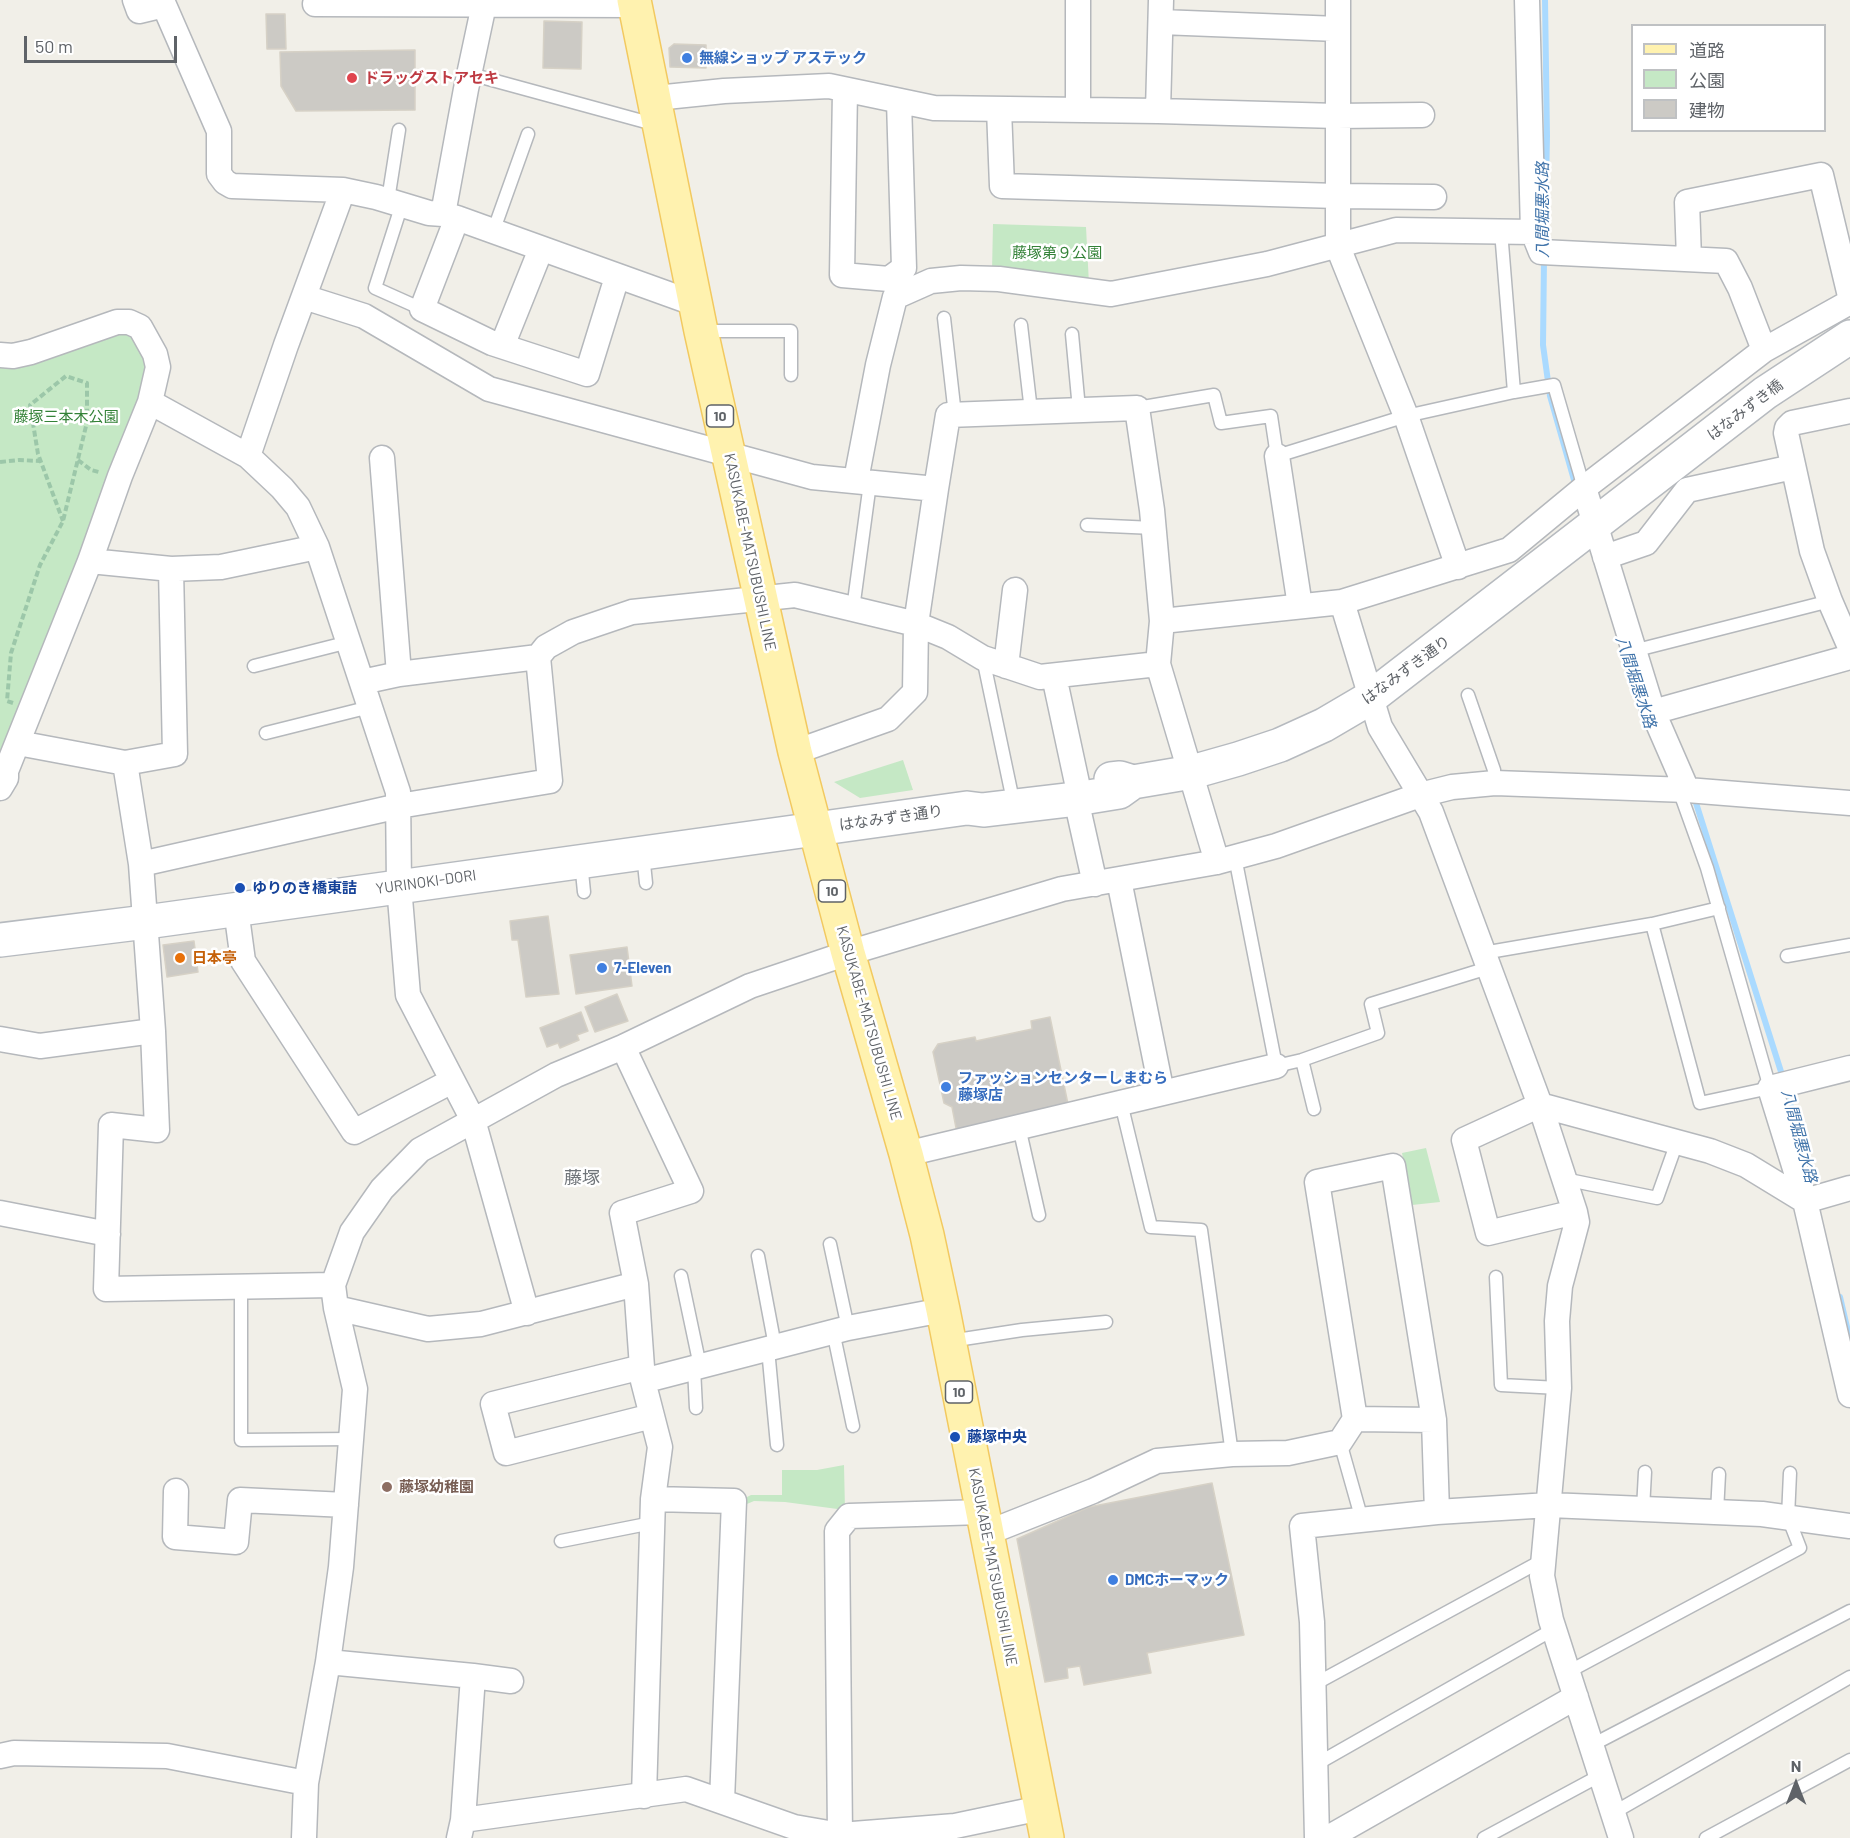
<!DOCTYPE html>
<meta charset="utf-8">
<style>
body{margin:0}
#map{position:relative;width:1850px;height:1838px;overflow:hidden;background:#f1efe8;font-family:Barlow,"Noto Sans JP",sans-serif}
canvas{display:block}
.legend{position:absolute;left:1631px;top:24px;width:195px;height:108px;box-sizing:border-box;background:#fff;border:2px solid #bfc1c3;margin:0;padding:8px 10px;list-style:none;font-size:18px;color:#5f6368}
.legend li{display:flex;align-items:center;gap:12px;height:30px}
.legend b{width:30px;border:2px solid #bfc1c3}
.north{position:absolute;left:1766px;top:1754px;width:60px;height:60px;-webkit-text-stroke:4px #fff;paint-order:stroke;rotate:0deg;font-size:16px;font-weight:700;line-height:24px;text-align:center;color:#5f6368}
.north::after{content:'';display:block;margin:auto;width:21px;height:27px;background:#5f6368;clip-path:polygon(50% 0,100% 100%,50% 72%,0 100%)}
.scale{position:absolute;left:24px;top:36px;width:153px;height:27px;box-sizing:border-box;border:3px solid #5f6368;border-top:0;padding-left:8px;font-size:18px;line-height:21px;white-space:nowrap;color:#5f6368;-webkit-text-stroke:4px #fff;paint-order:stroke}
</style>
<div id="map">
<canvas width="1850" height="1838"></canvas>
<ul class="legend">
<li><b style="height:8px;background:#fff2af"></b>道路</li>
<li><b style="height:16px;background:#c5e8c5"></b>公園</li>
<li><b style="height:16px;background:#cccac5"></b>建物</li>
</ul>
<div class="north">N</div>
<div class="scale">50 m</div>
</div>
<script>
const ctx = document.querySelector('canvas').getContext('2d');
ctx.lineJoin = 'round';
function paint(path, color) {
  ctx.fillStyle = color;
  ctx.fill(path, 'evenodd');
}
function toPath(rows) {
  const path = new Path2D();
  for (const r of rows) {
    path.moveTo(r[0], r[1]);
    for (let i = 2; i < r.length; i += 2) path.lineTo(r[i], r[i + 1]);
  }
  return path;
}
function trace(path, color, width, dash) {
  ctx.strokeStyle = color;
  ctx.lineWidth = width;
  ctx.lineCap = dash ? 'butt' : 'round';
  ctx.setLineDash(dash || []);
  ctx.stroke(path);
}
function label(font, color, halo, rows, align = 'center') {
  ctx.font = font + ' Barlow,"Noto Sans JP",sans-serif';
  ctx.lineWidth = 5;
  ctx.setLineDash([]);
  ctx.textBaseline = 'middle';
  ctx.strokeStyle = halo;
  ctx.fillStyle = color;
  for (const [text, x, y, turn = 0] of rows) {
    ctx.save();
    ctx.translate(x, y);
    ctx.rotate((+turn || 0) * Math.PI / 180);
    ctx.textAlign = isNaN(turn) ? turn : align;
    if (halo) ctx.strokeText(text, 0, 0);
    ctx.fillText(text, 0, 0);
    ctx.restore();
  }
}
const green = toPath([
 [993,224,1086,227,1089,284,992,271],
 [130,329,151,366,0,769,0,362],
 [903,760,913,790,860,798,834,782],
 [1426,1148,1440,1202,1412,1205,1402,1153],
 [844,1465,845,1510,785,1502,754,1501,742,1506,743,1499,751,1495,782,1495,782,1470,817,1470]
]);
const stream = toPath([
 [1545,0,1547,136,1545,233],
 [1544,259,1543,345,1550,396,1576,487],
 [1692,798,1696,803,1783,1078],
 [1786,1088,1810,1177],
 [1840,1297,1850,1340]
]);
const building = toPath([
 [266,14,285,14,286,49,267,49,266,14],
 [544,21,582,22,581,69,543,68,544,21],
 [674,44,706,45,706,68,670,67,669,48,674,44],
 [415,50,415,110,296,111,281,86,280,52,415,50],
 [548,916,559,994,526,997,518,940,512,940,510,921,548,916],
 [194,941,198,972,167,977,163,945,194,941],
 [627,947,632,986,576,994,570,955,627,947],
 [617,994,628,1021,595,1032,585,1007,617,994],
 [581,1012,588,1031,577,1035,579,1040,560,1048,558,1043,547,1047,540,1028,581,1012],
 [1050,1017,1069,1109,957,1133,952,1107,944,1103,933,1052,938,1044,975,1037,976,1041,1032,1029,1031,1021,1050,1017],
 [1212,1483,1244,1635,1147,1653,1151,1673,1084,1685,1080,1666,1067,1668,1068,1678,1045,1682,1017,1539,1089,1507,1212,1483]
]);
const path = toPath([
 [78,460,91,470,99,472],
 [0,462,19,460,40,461],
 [13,703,7,701,11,653,40,565,63,521,87,422,87,383,66,376,30,405,38,454,63,521]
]);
const lane = toPath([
 [470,74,657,125],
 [388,200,399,130],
 [402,204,375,288,422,309],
 [1501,231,1514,392,1554,385,1584,488],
 [493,232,528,134],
 [944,318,955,415],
 [1021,325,1031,411],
 [701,331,791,331,791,375],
 [1072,334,1079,409],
 [1137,408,1214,395,1221,423,1271,416,1277,456,1406,416,1514,392],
 [1087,525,1154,528],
 [853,609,870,483],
 [1633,651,1830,601],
 [983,658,1011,791],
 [254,666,349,642],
 [1468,695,1494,770,1495,783],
 [266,733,370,707],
 [643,854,646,883],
 [1235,857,1276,1066,1302,1060,1378,1033,1371,1004,1488,968],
 [581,862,584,892],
 [1652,924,1700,1103,1770,1088,1707,868,1679,790],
 [1483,953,1652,924,1719,908],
 [1787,956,1850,945],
 [1302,1060,1314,1109],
 [1121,1103,1151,1227,1201,1230,1232,1454],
 [1019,1127,1039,1215],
 [1564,1179,1657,1198,1677,1142],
 [830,1244,848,1328],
 [758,1256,775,1346],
 [681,1276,700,1366],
 [1496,1277,1501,1385,1559,1388],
 [241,1286,241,1440,351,1439],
 [833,1331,853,1426],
 [950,1341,1022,1330,1106,1322],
 [768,1349,777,1445],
 [694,1368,696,1408],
 [1340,1442,1362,1520],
 [1643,1509,1645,1472],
 [1717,1512,1719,1474],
 [561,1541,652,1523],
 [1568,1672,1800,1548,1788,1517,1790,1473],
 [1313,1685,1543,1560],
 [1592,1745,1850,1611],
 [1315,1765,1554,1629],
 [1613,1813,1850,1677],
 [1484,1838,1601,1775],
 [1706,1838,1850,1760]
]);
const street = toPath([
 [135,0,139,11,164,5,219,131,219,174,225,182,232,186,343,190,286,345,248,456],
 [1338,0,1338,247,1406,416,1458,567],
 [1527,0,1533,232,1541,252,1726,261,1740,288,1764,350],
 [315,4,635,5],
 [1161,22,1338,29],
 [845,90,842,275,889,279,904,268,899,101],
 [656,98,724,91,829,86,934,108,1158,111,1337,116,1422,115],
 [999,109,1002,186,1337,196,1434,197],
 [1078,110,1078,0],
 [1158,111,1161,0],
 [343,190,376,197,429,213,443,214,457,218,696,304],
 [443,214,466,89,485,0],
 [457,218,422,309,492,343,587,374,617,277],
 [1689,259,1687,202,1821,175,1850,296],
 [304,297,364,316,489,389,812,477,936,489],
 [502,346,541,249],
 [0,355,13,356,31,352,117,322,129,322,140,327,155,354,158,367,150,402,120,476,90,561,6,771,6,778,0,788],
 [150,402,248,456,282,488,298,507,317,547,398,792,399,886,408,995,473,1120,527,1313],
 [1850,411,1792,423,1787,428,1786,433,1812,551,1830,601,1850,647],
 [1277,456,1300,606],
 [382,458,399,674],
 [856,480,878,365,895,297,931,281,961,278,999,279,1111,294,1267,264,1396,230,1533,232],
 [1584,488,1653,712,1687,790],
 [1605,557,1646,543,1687,490,1793,467],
 [90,561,171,569,221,567,317,547],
 [1342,602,1380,727,1431,812,1540,1105,1575,1212,1577,1222,1560,1286,1557,1321,1559,1388,1542,1576,1551,1620,1621,1838],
 [1006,666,1015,590],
 [1054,676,1077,783],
 [362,682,399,674,538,657,546,647,573,632,632,612,795,595,916,624,948,637,983,658,1040,677,1158,664],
 [1653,712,1850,657],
 [18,743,125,763,175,754,171,569],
 [795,752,888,719,915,692,916,624,936,489,948,415,1137,408,1152,510,1162,621],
 [125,763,141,864,153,1031,157,1130,111,1125,106,1289,333,1285],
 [1076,799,1095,884],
 [1217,862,1158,664,1162,621,1342,602,1509,550,1584,488,1764,350,1850,302],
 [141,864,399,806,550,781,538,657],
 [1119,880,1162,1093],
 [236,909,243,961,354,1132,452,1081],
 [0,1039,40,1046,153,1031],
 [623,1047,691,1191,622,1213,636,1284,643,1381,660,1447,653,1499,644,1796],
 [1850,1068,1770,1088,1805,1201,1850,1395],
 [906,1154,1276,1066],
 [1575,1212,1488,1233,1464,1140,1540,1105,1710,1151,1746,1165,1805,1201,1850,1188],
 [0,1213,108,1234],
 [336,1308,428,1329,481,1324,636,1284],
 [642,1367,493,1404,506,1453,652,1416],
 [643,1381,848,1328,943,1310],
 [1355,1419,1317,1182,1393,1166,1434,1420,1437,1512],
 [176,1491,175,1537,236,1542,240,1500,346,1505],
 [653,1499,734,1501,722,1801],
 [987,1533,1093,1491,1157,1461,1232,1454,1288,1453,1340,1442,1355,1419,1434,1420],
 [328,1662,473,1676,511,1681],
 [0,1756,14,1753,167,1756,306,1783],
 [463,1820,686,1789,794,1827,840,1835,955,1826,1041,1808],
 [840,1835,837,1531,849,1516,983,1512],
 [304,1838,306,1783,328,1662,341,1567,355,1389,336,1308,333,1285,352,1232,382,1189,420,1150,556,1075,623,1047,750,986,848,953,1062,889,1217,862,1276,846,1420,795,1452,787,1495,783,1687,790,1850,803],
 [459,1838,463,1820,473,1676],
 [1317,1838,1312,1622,1302,1526,1437,1512,1549,1505,1762,1514,1850,1526],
 [1328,1838,1576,1697]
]);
const secondary = toPath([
 [1111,779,1120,778,1133,782,1192,772,1238,759,1280,745,1324,725,1370,698,1765,393,1850,337],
 [0,940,146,922,967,808,983,810,1076,799,1119,792,1133,782]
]);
const primary = toPath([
 [634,0,701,331,795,752,848,953,906,1154,927,1235,943,1310,1047,1838]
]);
const markers = [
 [687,58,6,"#3f7fe0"],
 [352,78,6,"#e0444e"],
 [240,888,6,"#1a4fb4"],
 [180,958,6,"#e8710a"],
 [602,968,6,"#3f7fe0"],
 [946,1087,6,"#3f7fe0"],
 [955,1437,6,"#1a4fb4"],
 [387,1487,6,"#8d6e63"],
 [1113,1580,6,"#3f7fe0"]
];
const shields = [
 [720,416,27],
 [832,891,27],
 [959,1392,27]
];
const shieldNames = [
 ["10",720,416],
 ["10",832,891],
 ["10",959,1392]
];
const shopNames = [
 ["無線ショップ アステック",699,58],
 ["7-Eleven",614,968],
 ["ファッションセンターしまむら",958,1078],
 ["藤塚店",958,1095],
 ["DMCホーマック",1125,1580]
];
const healthNames = [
 ["ドラッグストアセキ",364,78]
];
const parkNames = [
 ["藤塚第９公園",1057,253],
 ["藤塚三本木公園",66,417]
];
const streetNames = [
 ["はなみずき橋",1745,410,-37],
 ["KASUKABE-MATSUBUSHI LINE",750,552,78],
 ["はなみずき通り",1406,670,-36],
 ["はなみずき通り",891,818,-8],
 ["YURINOKI-DORI",426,882,-8],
 ["KASUKABE-MATSUBUSHI LINE",869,1023,74],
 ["KASUKABE-MATSUBUSHI LINE",993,1567,79]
];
const transitNames = [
 ["ゆりのき橋東詰",252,888],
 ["藤塚中央",967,1437]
];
const foodNames = [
 ["日本亭",192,958]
];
const educationNames = [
 ["藤塚幼稚園",399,1487]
];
const waterNames = [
 ["八間堀悪水路",1543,210,-90],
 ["八間堀悪水路",1636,682,72],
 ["八間堀悪水路",1799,1136,75]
];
const quarterNames = [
 ["藤塚",582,1178]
];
paint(green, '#c5e8c5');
trace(stream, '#aadaff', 6);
paint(building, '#cccac5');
trace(building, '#d6d1c6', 1.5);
trace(lane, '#b5b8bc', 15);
trace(street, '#b5b8bc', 27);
trace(secondary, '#b6babf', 36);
trace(primary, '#f2c960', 36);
trace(path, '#9cc7a9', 4, [6, 3]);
trace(lane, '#fff', 12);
trace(street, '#fff', 24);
trace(secondary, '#fff', 33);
trace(primary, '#fff2af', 33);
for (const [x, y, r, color] of markers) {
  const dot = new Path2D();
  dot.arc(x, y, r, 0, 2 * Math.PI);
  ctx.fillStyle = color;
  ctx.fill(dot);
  trace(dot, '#fff', 2);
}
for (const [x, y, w] of shields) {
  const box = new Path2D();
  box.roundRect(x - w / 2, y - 11, w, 22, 4.5);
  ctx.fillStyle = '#fff';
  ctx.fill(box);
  trace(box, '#5f6368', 1.5);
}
label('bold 14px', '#5f6368', null, shieldNames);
label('bold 15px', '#366cbe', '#fff', shopNames, 'left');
label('bold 15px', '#be3a42', '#fff', healthNames, 'left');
label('15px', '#348238', '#fff', parkNames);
label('15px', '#5f6368', '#fff', streetNames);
label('bold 15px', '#164399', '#fff', transitNames, 'left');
label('bold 15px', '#c56008', '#fff', foodNames, 'left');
label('bold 15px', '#785e54', '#fff', educationNames, 'left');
label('italic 16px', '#4174aa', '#fff', waterNames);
label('18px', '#70757a', '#fff', quarterNames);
</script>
